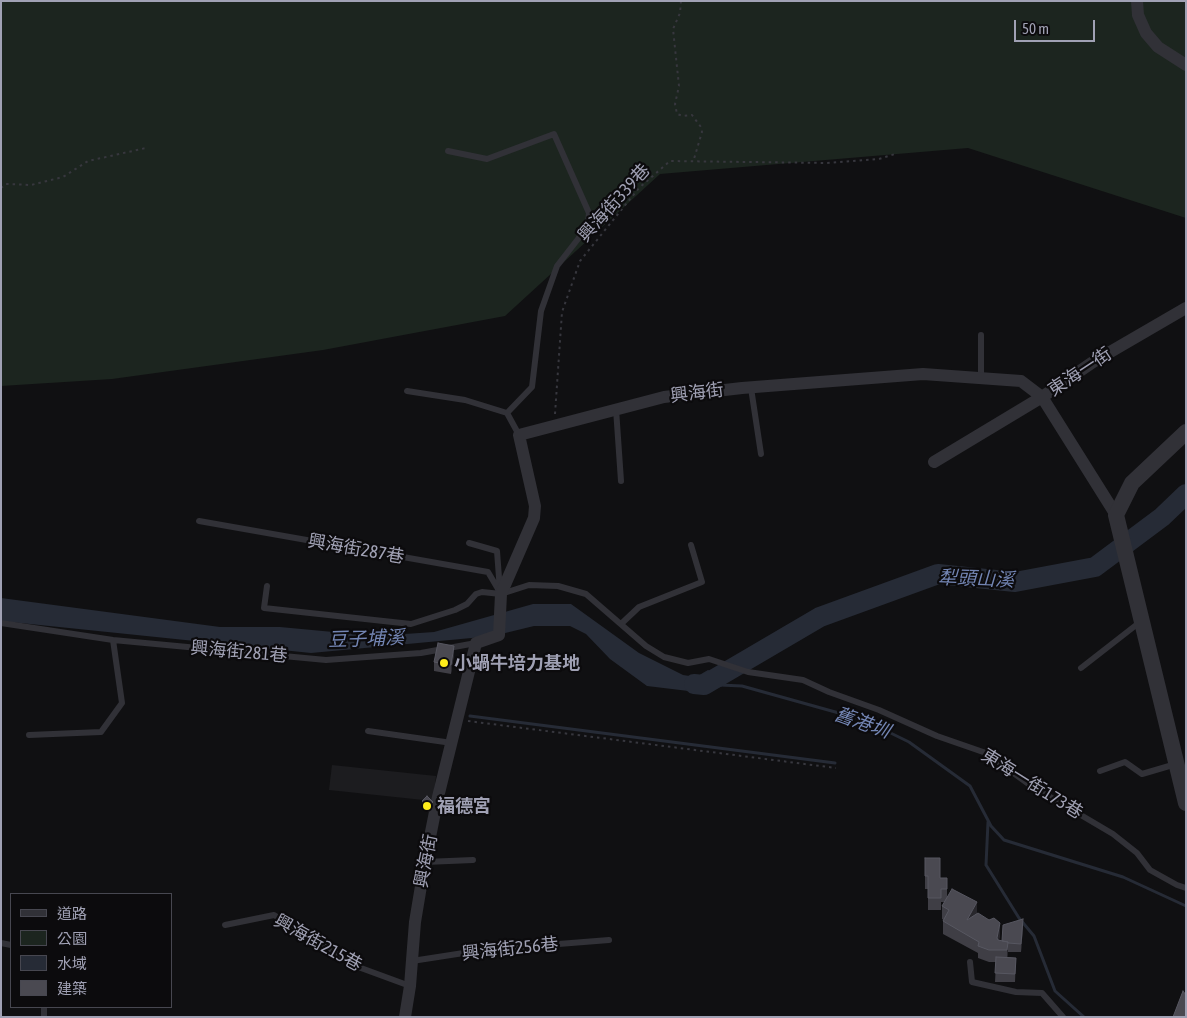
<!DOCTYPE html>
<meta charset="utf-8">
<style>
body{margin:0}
#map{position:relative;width:1187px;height:1018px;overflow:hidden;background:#101012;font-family:"Asap Condensed","Noto Sans TC",sans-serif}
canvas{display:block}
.frame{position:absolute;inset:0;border:2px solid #a0a1b4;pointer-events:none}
.legend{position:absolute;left:10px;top:893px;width:162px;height:115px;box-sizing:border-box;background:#0c0b0d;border:1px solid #474750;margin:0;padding:6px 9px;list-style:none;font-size:15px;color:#a0a1b4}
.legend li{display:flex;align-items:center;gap:10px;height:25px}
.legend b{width:25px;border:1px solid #474750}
.scale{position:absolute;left:1014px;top:20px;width:81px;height:22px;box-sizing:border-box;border:2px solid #a0a1b4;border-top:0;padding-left:6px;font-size:15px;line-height:18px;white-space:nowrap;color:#a0a1b4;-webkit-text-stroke:4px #0c0b0d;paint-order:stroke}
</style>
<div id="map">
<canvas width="1187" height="1018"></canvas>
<div class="frame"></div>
<ul class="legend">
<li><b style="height:6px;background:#313137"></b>道路</li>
<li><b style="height:14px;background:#1c251f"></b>公園</li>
<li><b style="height:14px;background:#262b36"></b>水域</li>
<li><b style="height:14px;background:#4a4951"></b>建築</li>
</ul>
<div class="scale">50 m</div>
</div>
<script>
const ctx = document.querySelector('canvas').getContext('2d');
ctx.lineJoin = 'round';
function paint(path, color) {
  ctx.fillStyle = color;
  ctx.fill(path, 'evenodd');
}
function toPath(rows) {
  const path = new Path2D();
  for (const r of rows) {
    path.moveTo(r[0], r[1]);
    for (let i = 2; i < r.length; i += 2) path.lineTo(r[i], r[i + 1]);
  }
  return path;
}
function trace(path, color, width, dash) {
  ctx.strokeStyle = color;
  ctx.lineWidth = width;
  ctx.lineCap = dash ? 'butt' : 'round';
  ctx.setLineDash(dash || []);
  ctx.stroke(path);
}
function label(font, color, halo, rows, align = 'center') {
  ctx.font = font + ' "Asap Condensed","Noto Sans TC",sans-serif';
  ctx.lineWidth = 4.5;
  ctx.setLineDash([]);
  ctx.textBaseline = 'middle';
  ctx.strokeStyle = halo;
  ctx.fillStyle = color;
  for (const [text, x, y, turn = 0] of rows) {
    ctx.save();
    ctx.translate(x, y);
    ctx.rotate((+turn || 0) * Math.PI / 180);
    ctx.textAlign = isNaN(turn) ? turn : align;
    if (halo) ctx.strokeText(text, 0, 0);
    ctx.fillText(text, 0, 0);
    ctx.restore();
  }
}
const built = toPath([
 [332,765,436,776,433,801,329,790]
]);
const green = toPath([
 [1,1,1186,1,1186,218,968,148,660,174,505,316,323,350,112,379,1,386]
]);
const water = toPath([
 [1,598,220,627,280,627,376,636,434,632,533,604,571,604,639,653,683,675,696,677,708,670,724,677,725,685,705,693,647,686,610,659,586,634,570,626,534,626,493,636,311,653,1,621]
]);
const stream = toPath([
 [720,685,742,686,864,720,909,742,970,786,991,826,1004,840,1123,877,1186,906],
 [470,716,835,763],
 [988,822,986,865,1019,918,1034,936,1055,991,1084,1017]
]);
const river = toPath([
 [694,684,704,685,820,617,938,574,1015,582,1095,567,1162,517,1186,494]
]);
const path = toPath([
 [681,1,680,13,673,29,679,86,675,104,677,114,683,116,692,115,701,127,702,132,694,159],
 [1,188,6,184,31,185,63,177,88,161,146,148],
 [555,414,562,312,580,261,639,188,670,161,827,163,879,159,895,154],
 [468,721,836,768]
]);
const service = toPath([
 [448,151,487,159,554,134,589,213,588,223,578,239,557,266,541,311,532,387,507,413],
 [981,335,981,378],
 [751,388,761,454],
 [407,391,465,400,507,413,519,435],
 [616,409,621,481],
 [199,521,488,572,501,594],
 [469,543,497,551,500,591],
 [267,586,264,608,411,624,455,610,467,604,476,594,482,592,501,594,529,585,558,586,586,594,646,646,664,657,688,663,709,659,748,672,803,680,829,692,879,710,937,736,986,753,1030,785,1113,834,1137,853,1150,870,1177,885,1186,888],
 [1,623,113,640,326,660,421,653,476,643],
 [621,624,639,607,702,582,691,545],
 [1081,668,1140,622],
 [368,731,452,743],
 [29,735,101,732,122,703,113,640],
 [1100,771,1125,762,1142,774,1176,764],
 [425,862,473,860],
 [225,925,274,915,361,968,410,986],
 [1,943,11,945],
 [412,961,483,950,609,940],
 [970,962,972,982,1016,992,1042,993,1063,1017],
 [44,1007,44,1017]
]);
const minor = toPath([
 [1137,1,1138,15,1146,33,1158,47,1186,65],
 [934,462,1042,397,1093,362,1186,308],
 [405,1017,410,986,415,922,425,862,438,797,476,643,499,635,501,594,534,518,535,506,519,435,664,397,742,388,923,374,1021,381,1042,397,1116,515]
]);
const tertiary = toPath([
 [1186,432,1132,483,1116,515,1186,803]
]);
const wall = toPath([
 [454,654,451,674,434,671,434,662],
 [422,801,433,807,428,812,422,805],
 [925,858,940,878,947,878,947,897,977,914,1000,935,999,940,1002,941,1023,927,1021,952,1008,952,1007,957,1016,958,1015,982,995,982,996,962,989,962,978,958,978,953,943,934,943,921,944,920,942,919,942,906,945,902,941,902,941,910,928,910,928,889,925,889]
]);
const shadedWall = toPath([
 [454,646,454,654,451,674,451,665],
 [433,802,433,807,428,812,428,807],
 [977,902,977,915,967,920],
 [1023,919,1023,927,1021,952,1021,944],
 [1000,923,1000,935,997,950,997,938],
 [1008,942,1008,955,1007,962,1007,950]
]);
const building = toPath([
 [438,643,454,646,451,665,434,662,438,643],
 [427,796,433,802,428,807,422,801,427,796],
 [925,858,940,858,940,878,947,878,947,889,941,889,941,898,928,898,928,876,925,876,925,858],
 [952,889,977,902,967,920,978,913,989,920,994,918,1000,923,997,938,998,940,1008,942,1007,950,989,950,978,946,979,942,943,921,949,910,942,906,952,889],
 [1023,919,1021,944,1008,943,1008,942,1002,941,1003,925,1023,919],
 [996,957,1016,958,1015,974,995,973,996,957],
 [1183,991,1186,995,1186,1017,1173,1017,1183,991]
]);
const markers = [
 [444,663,5,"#ffed1b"],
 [427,806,5,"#ffed1b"]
];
const streetNames = [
 ["興海街339巷",614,203,-48],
 ["東海一街",1080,372,-34],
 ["興海街",697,393,-7],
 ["興海街287巷",356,549,10],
 ["興海街281巷",239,652,5],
 ["東海一街173巷",1032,784,32],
 ["興海街",426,861,-79],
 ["興海街215巷",318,943,29],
 ["興海街256巷",510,949,-6]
];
const poiNames = [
 ["小蝸牛培力基地",454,663],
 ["福德宮",437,806]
];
const waterNames = [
 ["犁頭山溪",976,579,2],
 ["豆子埔溪",366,639,-2],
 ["舊港圳",862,723,20]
];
paint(built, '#1c1c1f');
paint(green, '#1c251f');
paint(water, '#262b36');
trace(stream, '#262b36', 3);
trace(river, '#262b36', 20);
trace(path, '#37373e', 2, [2.5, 4]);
trace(service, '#313137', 6);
trace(minor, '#313137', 12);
trace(tertiary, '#313137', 16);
paint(wall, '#3f3e45');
paint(shadedWall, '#28272c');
paint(building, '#4a4951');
trace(building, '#575761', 1);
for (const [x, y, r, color] of markers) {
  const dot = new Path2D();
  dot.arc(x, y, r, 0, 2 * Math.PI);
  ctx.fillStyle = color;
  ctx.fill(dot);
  trace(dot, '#0c0b0d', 2);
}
label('18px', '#a0a1b4', '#0c0b0d', streetNames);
label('bold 18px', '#a0a1b4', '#0c0b0d', poiNames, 'left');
label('italic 19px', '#7385b3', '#0c0b0d', waterNames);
</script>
